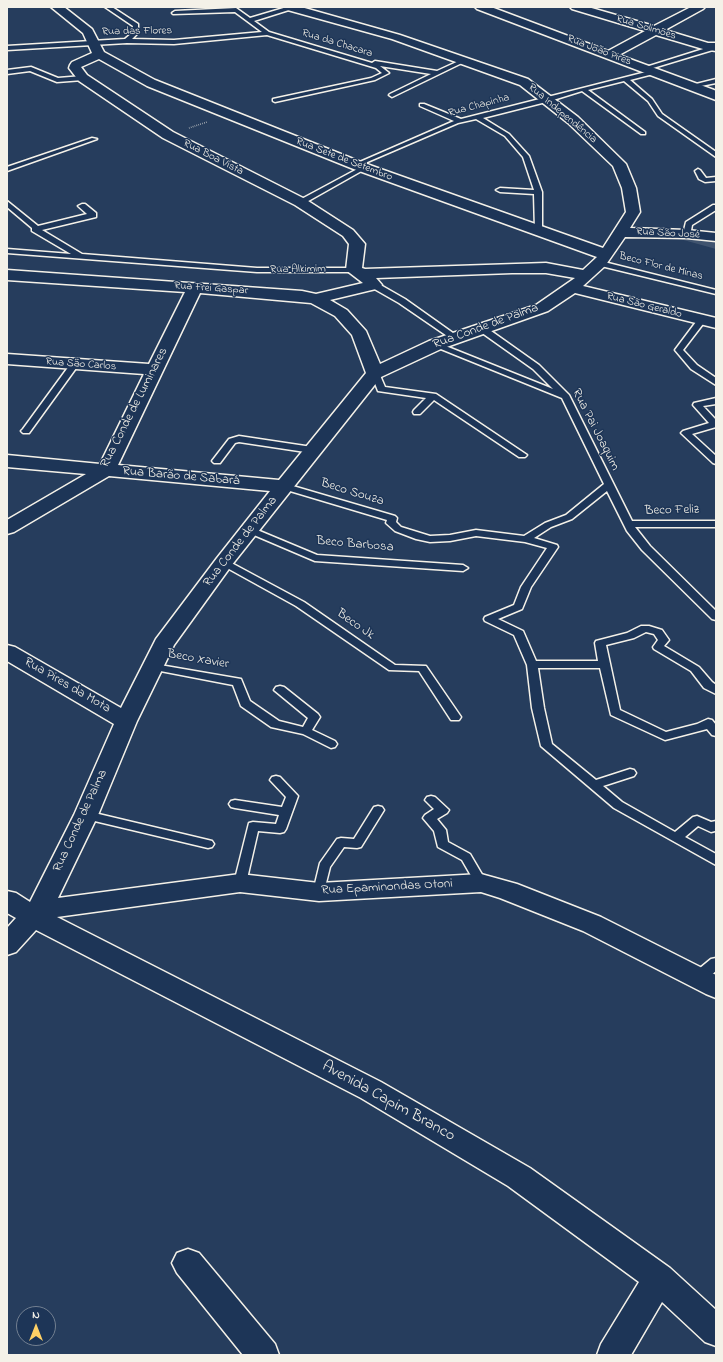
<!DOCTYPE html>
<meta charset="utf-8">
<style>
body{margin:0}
#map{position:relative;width:723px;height:1362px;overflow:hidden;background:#263d5d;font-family:"Indie Flower",sans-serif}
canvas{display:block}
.frame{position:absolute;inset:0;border:8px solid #f4f1e8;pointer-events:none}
.north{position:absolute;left:16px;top:1306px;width:40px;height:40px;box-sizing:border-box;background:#1d3557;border:1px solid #738091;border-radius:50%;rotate:0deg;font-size:11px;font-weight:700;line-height:16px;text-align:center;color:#f4f1e8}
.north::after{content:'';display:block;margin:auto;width:14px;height:18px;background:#ffd166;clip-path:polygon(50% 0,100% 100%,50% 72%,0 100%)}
</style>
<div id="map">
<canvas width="723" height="1362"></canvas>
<div class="frame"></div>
<div class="north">N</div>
</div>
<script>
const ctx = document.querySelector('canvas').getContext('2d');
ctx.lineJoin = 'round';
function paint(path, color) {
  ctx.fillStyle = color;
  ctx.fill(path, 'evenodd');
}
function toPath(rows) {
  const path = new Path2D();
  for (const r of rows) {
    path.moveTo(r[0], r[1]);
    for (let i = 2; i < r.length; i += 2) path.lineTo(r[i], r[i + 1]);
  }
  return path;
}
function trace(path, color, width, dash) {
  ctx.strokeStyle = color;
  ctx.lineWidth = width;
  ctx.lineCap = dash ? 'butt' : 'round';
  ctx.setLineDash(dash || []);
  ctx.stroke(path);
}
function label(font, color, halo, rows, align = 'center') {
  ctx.font = font + ' "Indie Flower",sans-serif';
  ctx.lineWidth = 3;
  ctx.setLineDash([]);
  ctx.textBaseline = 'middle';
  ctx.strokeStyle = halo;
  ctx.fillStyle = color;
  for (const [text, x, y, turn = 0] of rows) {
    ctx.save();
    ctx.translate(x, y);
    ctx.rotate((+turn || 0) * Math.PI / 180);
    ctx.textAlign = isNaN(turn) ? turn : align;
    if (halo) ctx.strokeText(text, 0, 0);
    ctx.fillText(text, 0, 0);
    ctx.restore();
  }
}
const green = toPath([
 [700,238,716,241,716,249,680,239]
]);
const path = toPath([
 [189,128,207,122]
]);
const service = toPath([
 [105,7,112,7,138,24,138,33,132,39,174,40,262,32,235,12,173,14,172,13,175,11,236,8,250,18,287,7,292,7,292,9,254,21,269,32,372,63,375,61,437,71,461,60,466,61,392,97,389,95,390,94,431,74,380,66,389,73,375,80,275,102,273,101,273,99,371,78,382,73,376,68,267,35,174,44,127,43,7,50,7,46,125,39,132,33,133,26,105,7],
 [716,45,716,49,653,68,657,71,657,73,630,80,652,99,662,114,716,152,716,157,658,116,648,101,624,81,588,90,645,132,645,134,641,134,582,91,550,101,483,118,509,134,529,156,542,192,542,232,539,232,535,230,534,194,500,192,496,190,500,188,534,190,523,157,505,136,476,119,458,123,358,166,353,165,454,121,420,106,420,104,424,104,461,119,650,71,646,69,646,67,716,45],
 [31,67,58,78,83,76,86,78,83,80,57,82,30,71,7,74,7,70,31,67],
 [716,79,716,83,691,88,688,86,716,79],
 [92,138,97,139,7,171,7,167,92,138],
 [363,166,365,167,365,169,303,204,297,204,296,202,363,166],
 [698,169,700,170,706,178,716,177,716,181,705,182,699,179,695,171,698,169],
 [7,201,38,226,87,214,78,206,82,204,85,204,96,213,96,217,42,230,82,254,257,268,354,268,358,270,354,272,257,272,7,253,7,249,71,254,32,231,32,228,7,207,7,201],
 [713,205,716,205,716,210,692,225,690,236,684,236,683,234,686,222,713,205],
 [597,261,600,261,716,290,716,294,597,265,597,261],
 [371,283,377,283,405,299,460,338,459,340,453,340,399,303,371,287,371,283],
 [699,318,705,318,706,320,683,350,697,365,716,378,716,385,691,369,675,350,699,318],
 [478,326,484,326,539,365,569,395,632,521,716,521,716,527,635,527,650,546,716,611,716,620,712,619,642,550,627,531,607,491,572,519,551,527,534,538,557,545,558,547,531,587,522,609,498,619,523,631,536,661,598,661,595,643,596,641,627,633,641,626,649,626,662,630,669,640,664,646,699,667,712,682,716,685,716,694,704,688,691,671,654,649,653,647,658,640,654,634,646,632,634,638,606,645,620,710,666,732,697,724,708,719,712,720,716,725,716,736,712,735,707,729,665,740,611,715,600,668,538,668,544,708,552,744,596,780,630,769,634,770,636,773,634,776,603,786,622,802,675,832,693,817,697,816,711,822,716,821,715,831,711,832,698,826,685,837,716,854,716,865,614,808,541,746,532,708,527,665,514,635,485,621,484,619,485,617,514,605,521,587,547,548,525,542,476,536,450,541,430,542,416,539,395,531,386,523,387,520,280,488,278,486,283,483,286,484,395,516,397,518,396,522,401,527,430,536,450,535,476,530,524,536,545,523,566,515,604,484,562,398,431,345,432,343,438,343,553,389,533,369,478,330,478,326],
 [75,361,79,364,29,433,23,433,21,431,23,429,72,362,75,361],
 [375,370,379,373,385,387,436,394,527,455,525,457,519,457,434,400,420,414,414,414,413,412,414,410,426,398,378,391,371,373,375,370],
 [716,398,716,404,703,406,716,420,716,427,692,434,716,456,716,464,713,463,681,433,683,431,709,423,693,405,694,403,716,398],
 [239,436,312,447,317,450,312,453,239,442,235,443,220,463,214,463,212,461,229,439,239,436],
 [250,527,317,555,463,565,468,568,463,571,315,561,247,532,245,530,250,527],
 [224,559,304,602,395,665,426,666,461,717,459,720,451,720,419,671,389,670,296,606,220,564,219,562,224,559],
 [154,664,241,679,250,701,279,721,303,727,308,718,274,690,276,687,280,686,284,687,318,714,320,717,312,730,335,741,337,744,335,747,331,748,303,734,271,727,241,706,233,685,150,669,149,667,150,665,154,664],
 [276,776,280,777,298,796,286,829,284,832,280,833,258,831,246,883,244,886,240,888,236,886,234,883,249,823,253,822,276,824,279,815,235,808,231,807,229,804,231,801,235,800,282,807,286,797,270,780,272,777,276,776],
 [431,796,435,797,449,810,447,813,437,819,446,830,448,842,470,854,487,883,485,886,481,888,477,886,462,860,438,847,434,831,423,818,425,815,434,809,425,800,427,797,431,796],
 [378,806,382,807,384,810,361,847,357,848,344,847,330,867,323,895,319,897,315,895,313,892,320,863,337,839,341,838,354,839,374,807,378,806],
 [86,811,208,840,212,841,214,844,212,847,208,848,82,818,80,815,82,812,86,811],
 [716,958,716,971,704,981,699,982,694,981,692,977,694,973,711,959,716,958]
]);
const minor = toPath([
 [51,7,64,7,92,29,104,52,155,80,361,162,603,248,626,212,622,188,613,166,568,123,520,85,392,39,284,9,282,7,301,7,400,35,528,79,578,117,626,164,636,188,640,212,630,228,687,230,716,233,716,241,687,238,625,237,605,266,583,286,716,318,716,328,575,293,548,311,441,349,381,377,231,566,174,645,137,721,98,815,58,898,240,874,319,883,481,874,517,884,601,917,716,975,716,998,706,994,583,931,500,898,481,892,319,901,240,892,57,917,381,1082,530,1168,670,1268,716,1310,716,1346,705,1342,662,1302,631,1355,597,1355,601,1344,639,1282,508,1186,361,1098,36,930,16,952,7,955,7,928,16,918,7,913,7,891,16,893,30,902,74,815,114,724,7,661,7,645,15,647,121,708,156,639,217,558,270,491,109,476,14,532,7,534,7,520,86,474,7,467,7,455,100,464,144,374,7,364,7,354,149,364,185,292,7,280,7,270,302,291,316,294,363,283,346,270,349,244,343,236,295,205,163,138,79,81,69,68,70,65,72,62,92,53,83,33,51,7],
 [99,59,147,86,351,168,597,257,583,270,546,263,365,269,362,268,365,244,353,230,305,199,173,132,87,75,81,67,99,59],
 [512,273,546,273,575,278,536,305,429,341,380,364,366,331,347,310,330,300,380,288,382,285,376,278,512,273],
 [200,293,311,303,335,316,352,335,366,373,279,480,118,465,200,293],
 [475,7,491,7,608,51,645,31,572,9,570,7,588,7,654,26,691,7,705,7,703,9,665,30,708,43,716,43,716,51,703,49,656,35,619,55,714,90,716,91,716,100,477,9,475,7],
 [188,1249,199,1253,275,1344,279,1355,243,1355,177,1273,172,1263,177,1253,188,1249]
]);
const farStreetnames = [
 ["Rua Solimões",646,28,17],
 ["Rua das Flores",137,32,-1],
 ["Rua da Chacara",337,44,17],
 ["Rua João Pires",599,51,21],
 ["Rua Chapinha",479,106,-15],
 ["Rua Independência",562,114,40],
 ["Rua Boa Vista",213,158,27],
 ["Rua Sete de Setembro",344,160,21],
 ["Rua São José",668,234,3],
 ["Beco Flor de Minas",661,267,14],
 ["Rua Alkimim",298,270,-1],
 ["Rua Frei Gaspar",211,289,4],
 ["Rua São Geraldo",644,306,14],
 ["Rua São Carlos",81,365,4]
];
const streetNames = [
 ["Rua Conde de Palma",486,327,-20],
 ["Rua Conde de Luminares",135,408,-63],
 ["Rua Pai Joaquim",595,430,63],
 ["Rua Barão de Sabará",181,477,5],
 ["Beco Souza",352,493,17],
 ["Beco Feliz",672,511,-1],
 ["Rua Conde de Palma",241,542,-52],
 ["Beco Barbosa",355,545,5],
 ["Beco Jk",355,625,35],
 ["Beco Xavier",198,660,10],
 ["Rua Pires da Mota",67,686,30],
 ["Rua Conde de Palma",81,821,-65],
 ["Rua Epaminondas Otoni",387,888,-3]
];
const nearStreetnames = [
 ["Avenida Capim Branco",388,1102,29]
];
paint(green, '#40546f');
trace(service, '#f4f1e8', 3);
trace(minor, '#f4f1e8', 3);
trace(path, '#f4f1e8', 1.5, [0.5, 1.5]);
paint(service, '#1d3557');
paint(minor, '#1d3557');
label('11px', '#f4f1e8', '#1d3557', farStreetnames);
label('13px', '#f4f1e8', '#1d3557', streetNames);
label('16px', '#f4f1e8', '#1d3557', nearStreetnames);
</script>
